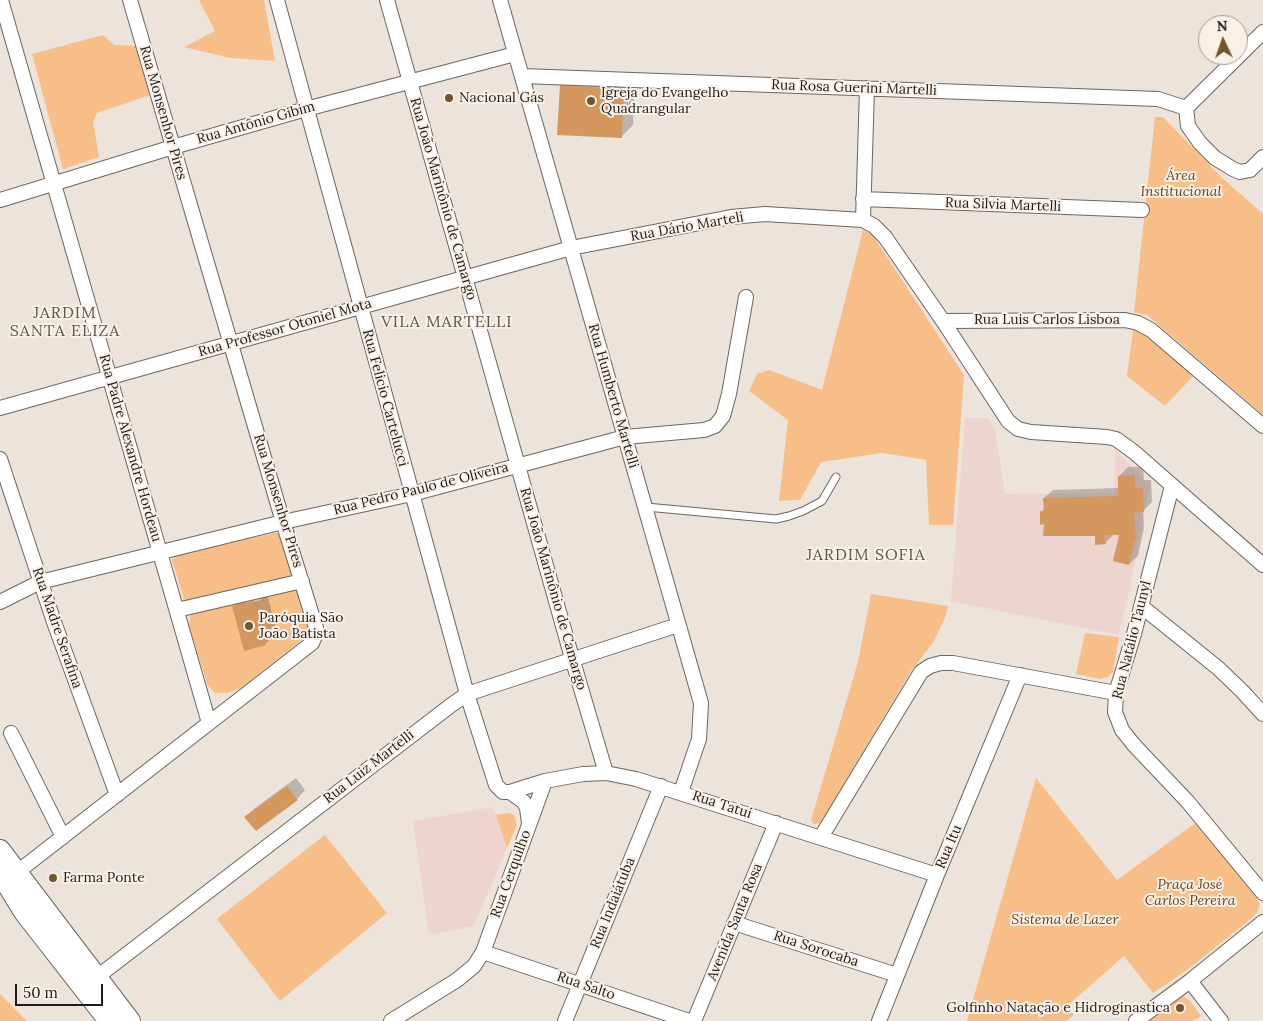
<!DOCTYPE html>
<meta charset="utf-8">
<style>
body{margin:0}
#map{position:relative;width:1263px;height:1021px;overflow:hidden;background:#ece3da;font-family:Lora,serif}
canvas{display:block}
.north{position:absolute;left:1198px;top:15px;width:50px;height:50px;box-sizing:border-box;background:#f9f0e8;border:1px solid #a19b95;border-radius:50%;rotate:357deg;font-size:14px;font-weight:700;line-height:20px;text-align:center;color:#1e1b18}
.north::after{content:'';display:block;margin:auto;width:18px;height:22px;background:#74542a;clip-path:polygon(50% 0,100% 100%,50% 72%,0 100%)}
.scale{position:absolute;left:15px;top:984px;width:88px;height:22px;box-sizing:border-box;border:2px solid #1e1b18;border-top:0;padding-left:6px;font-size:15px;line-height:18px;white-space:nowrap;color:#1e1b18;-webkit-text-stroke:4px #f9f0e8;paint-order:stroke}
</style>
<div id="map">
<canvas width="1263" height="1021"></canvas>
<div class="north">N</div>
<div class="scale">50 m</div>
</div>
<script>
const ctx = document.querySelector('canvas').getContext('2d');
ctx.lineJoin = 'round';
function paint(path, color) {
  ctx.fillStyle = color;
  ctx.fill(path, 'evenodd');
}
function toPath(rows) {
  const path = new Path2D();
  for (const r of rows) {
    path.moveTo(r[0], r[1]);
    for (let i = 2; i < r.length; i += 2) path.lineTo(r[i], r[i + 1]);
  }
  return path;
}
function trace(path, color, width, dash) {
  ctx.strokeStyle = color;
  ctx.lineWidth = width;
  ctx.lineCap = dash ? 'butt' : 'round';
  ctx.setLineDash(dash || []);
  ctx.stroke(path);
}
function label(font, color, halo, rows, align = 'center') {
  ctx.font = font + ' Lora,serif';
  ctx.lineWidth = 4;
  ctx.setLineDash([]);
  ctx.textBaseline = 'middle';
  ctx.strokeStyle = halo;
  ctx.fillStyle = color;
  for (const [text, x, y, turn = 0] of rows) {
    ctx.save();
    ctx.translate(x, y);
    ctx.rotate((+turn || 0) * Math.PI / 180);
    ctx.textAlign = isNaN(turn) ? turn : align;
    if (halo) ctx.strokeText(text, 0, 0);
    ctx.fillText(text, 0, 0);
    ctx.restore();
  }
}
const education = toPath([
 [965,418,988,418,995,430,1005,494,1114,493,1115,449,1150,486,1129,592,1118,635,951,601],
 [493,807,507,848,474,926,429,935,413,821]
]);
const green = toPath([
 [199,0,264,0,275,61,231,58,184,47,215,31],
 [103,35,114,45,136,46,150,95,97,113,93,122,99,157,63,169,32,54],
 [1155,117,1163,117,1221,177,1263,214,1263,415,1147,315,1134,312],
 [863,230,872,234,964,375,953,525,929,525,926,460,882,453,821,462,800,500,779,501,788,420,749,391,757,374,769,370,822,390],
 [1133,330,1140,332,1148,336,1194,375,1165,406,1127,376],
 [275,533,282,533,291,574,287,578,188,602,184,599,172,560,176,555],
 [292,589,301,594,308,623,306,634,298,643,241,688,227,693,215,693,208,686,189,626,191,613],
 [871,594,948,606,945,618,934,641,911,671,821,823,814,824,811,820,858,662],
 [1085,633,1119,637,1113,672,1108,677,1100,679,1076,674],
 [1036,778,1117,880,1197,822,1256,897,1259,904,1258,911,1252,918,1187,970,1153,993,1124,956,1067,1006,1074,1015,1066,1021,967,1021],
 [508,813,514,815,517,825,507,848,496,815],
 [325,835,387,913,280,1001,217,919],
 [0,994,27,1021,0,1021],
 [1183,996,1190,1001,1201,1016,1193,1021,1148,1021]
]);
const shadow = toPath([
 [573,74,635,77,633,125,621,137,561,86],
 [1128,467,1143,467,1144,480,1151,480,1152,502,1143,511,1144,528,1138,556,1129,564,1121,534,1114,534,1105,543,1096,534,1045,523,1041,512,1045,508,1044,498,1053,490,1119,488,1119,476],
 [266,590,277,632,265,644,234,606,245,595],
 [260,598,261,600,246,604,246,601],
 [296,778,305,790,297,799,246,817,255,808]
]);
const building = toPath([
 [560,85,624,89,622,138,557,135],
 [1135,475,1135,488,1143,488,1144,512,1134,513,1136,537,1129,565,1113,561,1119,535,1105,535,1106,544,1095,545,1095,536,1043,536,1044,524,1040,525,1040,511,1044,512,1043,498,1118,496,1118,476],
 [254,601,266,645,244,651,232,606],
 [287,786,298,800,256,831,244,817]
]);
const lane = toPath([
 [646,507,776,519,789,516,803,511,822,501,836,477]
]);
const street = toPath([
 [1,0,209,723],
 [277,0,467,694,496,785,503,792,510,792,545,781,583,774,606,773,636,779,937,875],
 [387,0,572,658,606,773],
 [500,0,701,703,699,739,681,792],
 [1263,32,1186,108,1188,126,1200,143,1215,158,1233,169,1240,172,1250,170,1263,157],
 [522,76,1158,99,1186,108],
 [863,199,1142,210],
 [0,200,173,147,306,109,515,54],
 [863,220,867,88],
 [943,321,1125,320,1138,323,1151,330,1263,426],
 [0,408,571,248,731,217,765,214,863,220,874,226,885,237,943,321,1008,421,1018,429,1031,432,1107,437,1116,439,1134,452,1263,565],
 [0,459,54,622,117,795],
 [1172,486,1134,634,1116,693,1115,712,1122,730,1134,745,1188,802,1263,893],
 [0,602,40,582,283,522,412,494,625,437,704,430,715,426,723,416,729,394,746,297],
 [1141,606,1218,668,1242,691,1263,714],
 [177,610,302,581],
 [11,733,63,837],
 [510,792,524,802,527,808,529,823],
 [821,837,921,672,930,666,941,663,953,663,1116,693],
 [11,877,312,643,315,636,316,628,283,522,130,0],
 [734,923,897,975],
 [483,952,689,1021],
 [97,977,450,706,467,694,678,625],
 [1190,981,1221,1021],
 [391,1021,457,980,474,966,483,952,545,781],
 [565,1021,661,786],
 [694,1021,776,823],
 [879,1021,937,875,1020,675],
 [1136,1021,1190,981,1263,922]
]);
const secondary = toPath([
 [0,850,130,1021],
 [0,873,24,912,109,1021]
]);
const markers = [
 [449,98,5,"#74542a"],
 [591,101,5,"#74542a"],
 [249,626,5,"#74542a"],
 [53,878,5,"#74542a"],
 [1180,1008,5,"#74542a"]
];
const streetNames = [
 ["Rua Rosa Guerini Martelli",854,88,2],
 ["Rua Monsenhor Pires",163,113,74],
 ["Rua Antônio Gibim",256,123,-16],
 ["Rua João Marinônio de Camargo",443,199,74],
 ["Rua Silvia Martelli",1003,205,2],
 ["Rua Dário Marteli",687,227,-10],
 ["Rua Luis Carlos Lisboa",1047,320],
 ["Rua Professor Otoniel Mota",285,328,-16],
 ["Rua Humberto Martelli",613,396,74],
 ["Rua Felicio Cartelucci",385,398,75],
 ["Rua Padre Alexandre Hordeau",130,448,74],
 ["Rua Pedro Paulo de Oliveira",421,489,-14],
 ["Rua Monsenhor Pires",278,501,73],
 ["Rua João Marinônio de Camargo",553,589,74],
 ["Rua Madre Serafina",57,628,71],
 ["Rua Natálio Taunyl",1132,640,-76],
 ["Rua Luiz Martelli",369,767,-38],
 ["Rua Tatuí",722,805,18],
 ["Rua Itu",949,847,-67],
 ["Rua Cerquilho",511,874,-70],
 ["Rua Indaiátuba",613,903,-68],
 ["Avenida Santa Rosa",735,922,-68],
 ["Rua Sorocaba",816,949,18],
 ["Rua Salto",586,986,19]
];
const poiNames = [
 ["Igreja do Evangelho",601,93],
 ["Quadrangular",601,109],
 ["Nacional Gás",459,98],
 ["Paróquia São",259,618],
 ["João Batista",259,634],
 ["Farma Ponte",63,878],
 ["Golfinho Natação e Hidroginastica",1170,1008,"right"]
];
const parkNames = [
 ["Área",1181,176],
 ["Institucional",1181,192],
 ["Praça José",1190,885],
 ["Carlos Pereira",1190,901],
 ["Sistema de Lazer",1065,920]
];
const quarterNames = [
 ["JARDIM",65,313],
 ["SANTA ELIZA",65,331],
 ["VILA MARTELLI",447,322],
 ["JARDIM SOFIA",866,555]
];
paint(education, '#eed4ce');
paint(green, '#f7be87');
paint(shadow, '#0003');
paint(building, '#d4975d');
trace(lane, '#6e665f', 9);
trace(street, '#6e665f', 16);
trace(secondary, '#6e665f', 22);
trace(lane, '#fff', 7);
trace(street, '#fff', 14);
trace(secondary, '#fff', 20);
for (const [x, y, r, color] of markers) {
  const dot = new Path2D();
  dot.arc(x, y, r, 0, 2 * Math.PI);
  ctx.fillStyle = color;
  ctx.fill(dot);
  trace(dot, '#f9f0e8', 2);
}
label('14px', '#1e1b18', '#f9f0e8', streetNames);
label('14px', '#1e1b18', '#f9f0e8', poiNames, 'left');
label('italic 14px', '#6d4418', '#f9f0e8', parkNames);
ctx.letterSpacing = '1px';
label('16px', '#5e564f', '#f9f0e8', quarterNames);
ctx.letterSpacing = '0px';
</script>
